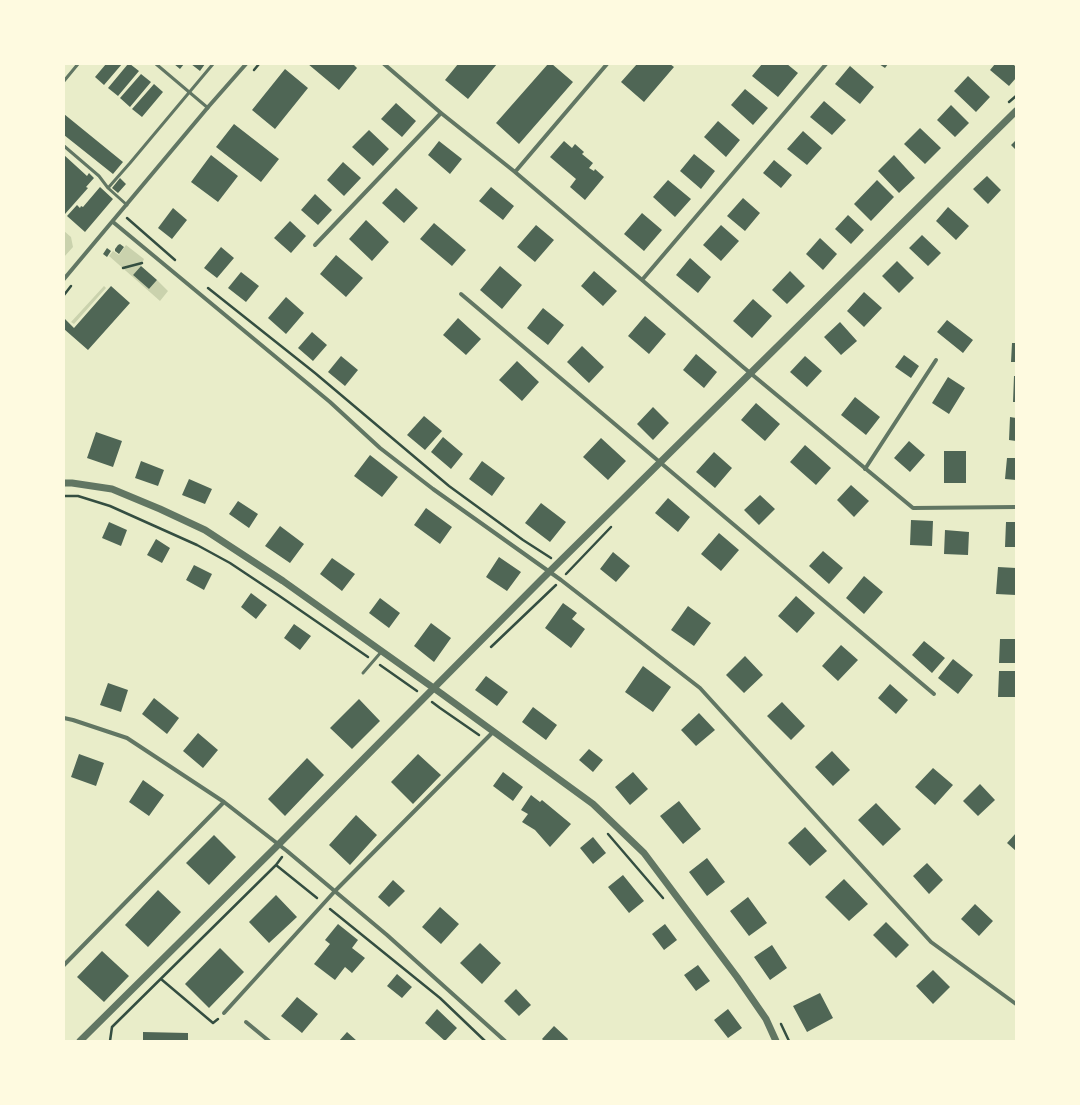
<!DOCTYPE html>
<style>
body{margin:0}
#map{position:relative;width:1080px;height:1105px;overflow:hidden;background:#e9edc9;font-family:Ubuntu,sans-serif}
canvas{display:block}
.frame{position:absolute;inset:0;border:65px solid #fefae0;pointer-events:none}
</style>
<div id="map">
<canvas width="1080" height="1105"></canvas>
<div class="frame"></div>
</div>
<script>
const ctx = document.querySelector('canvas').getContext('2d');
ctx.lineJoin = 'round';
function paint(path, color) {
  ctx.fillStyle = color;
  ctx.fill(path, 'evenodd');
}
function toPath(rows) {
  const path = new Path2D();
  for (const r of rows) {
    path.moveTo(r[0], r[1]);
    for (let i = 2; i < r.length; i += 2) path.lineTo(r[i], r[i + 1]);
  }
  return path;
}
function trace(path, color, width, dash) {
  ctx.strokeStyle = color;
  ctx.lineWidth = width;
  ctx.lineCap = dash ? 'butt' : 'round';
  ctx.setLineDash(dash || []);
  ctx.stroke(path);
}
const green = toPath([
 [64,231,71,237,73,247,64,257],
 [126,245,144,259,141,266,133,275,149,289,157,280,168,291,160,301,109,256,113,251,119,255],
 [104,286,106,288,74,324,71,322]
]);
const building = toPath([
 [106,64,122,64,104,85,95,77],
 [128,64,130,64,139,71,118,96,108,88],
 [174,64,184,64,180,69],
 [191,64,205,64,200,71],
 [308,64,353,64,357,68,339,90],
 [458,64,497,64,468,99,445,80],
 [548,64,552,64,573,82,519,144,496,123],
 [637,64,670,64,674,67,644,102,621,82],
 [762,64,787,64,798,73,778,97,752,76],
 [879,64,888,64,885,68],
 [995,64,1013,64,1016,67,1016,78,1009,86,990,70],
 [850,66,874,87,860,104,835,84],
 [285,69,308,88,275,129,252,110],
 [141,74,151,82,130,107,120,98],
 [968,76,990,97,976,112,954,91],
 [154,84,163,92,142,117,132,109],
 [745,89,768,108,753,125,731,105],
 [824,101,846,120,832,135,810,117],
 [396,103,416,121,402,137,381,119],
 [951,105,969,123,955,137,937,120],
 [64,114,123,162,113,174,64,135],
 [718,121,740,140,726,157,704,137],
 [234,124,279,159,261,182,216,147],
 [920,128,941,148,925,164,904,144],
 [369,130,389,149,373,166,352,147],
 [803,131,822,148,807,165,787,149],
 [1016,140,1016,150,1011,145],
 [439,141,462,159,450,174,428,155],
 [564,141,572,148,575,144,584,152,582,154,593,163,589,168,594,171,595,169,604,177,585,200,570,187,576,179,550,157],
 [694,154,715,171,701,189,680,171],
 [64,155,87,176,89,173,94,178,86,187,88,188,65,214],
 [211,155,238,176,218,202,191,182],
 [894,155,915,178,899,193,878,171],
 [774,160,792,175,781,188,763,173],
 [343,162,361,178,344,196,327,180],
 [987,176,1001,190,988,204,973,189],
 [120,178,126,184,118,193,112,188],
 [668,180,691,199,675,217,653,197],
 [877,180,894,197,871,221,854,204],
 [100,187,113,199,85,232,67,216,77,205,80,208,81,206,83,207],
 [491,187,514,206,503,220,479,201],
 [396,188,418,208,404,223,382,203],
 [315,194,332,210,318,225,301,210],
 [743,198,760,213,745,231,727,216],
 [948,207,969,226,956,240,936,221],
 [173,208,187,220,172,239,158,228],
 [642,213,662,230,644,251,624,234],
 [848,215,864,230,851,244,835,229],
 [366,220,389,242,372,261,349,239],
 [290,221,306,236,291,253,274,238],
 [434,223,466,250,452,266,420,239],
 [536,225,554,240,535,262,517,247],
 [721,225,739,241,721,261,703,245],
 [922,235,941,253,928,266,909,248],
 [820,238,837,254,823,270,806,254],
 [120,244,124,247,119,254,115,251,115,249,118,245],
 [221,247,234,258,217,278,204,268],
 [107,248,111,251,107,257,103,254],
 [336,255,363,278,346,297,320,274],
 [690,258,711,277,698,293,676,275],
 [897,261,914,278,899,293,882,276],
 [141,266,157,280,149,289,133,275],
 [500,266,522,285,502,309,480,290],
 [594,271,617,291,603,306,581,286],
 [790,271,805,286,787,304,772,290],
 [241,272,259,286,246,302,228,288],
 [111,286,130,303,88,350,64,329,64,321,65,319,74,328],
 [864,292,882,308,864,327,847,311],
 [286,297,304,313,286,334,268,318],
 [753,299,772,316,752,338,733,321],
 [543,308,564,325,548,345,527,328],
 [645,316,666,334,649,354,628,336],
 [458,318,481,339,466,355,443,335],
 [947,320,973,340,963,353,937,332],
 [840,322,857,341,841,355,824,337],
 [312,332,327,345,313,361,298,348],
 [1012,343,1016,343,1016,362,1011,362],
 [582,346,604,367,589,383,567,362],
 [696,354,717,372,704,388,683,370],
 [904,355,919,366,911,378,895,367],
 [341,356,358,370,345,386,328,372],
 [805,356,822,371,807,387,790,372],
 [517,361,539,382,522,401,499,380],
 [1014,376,1016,376,1016,402,1013,402],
 [948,377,965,388,949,414,932,403],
 [855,397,880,417,866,435,841,415],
 [756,403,780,424,765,441,741,420],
 [653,407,669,423,653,440,637,424],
 [424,416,442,431,425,450,407,435],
 [1010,417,1016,418,1016,441,1009,440],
 [96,432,122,441,113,467,87,458],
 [443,437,463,454,451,469,431,452],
 [601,438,626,461,608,480,583,457],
 [909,441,925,455,910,472,894,458],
 [805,445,831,468,816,485,790,462],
 [944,451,966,451,966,483,944,483],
 [714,452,732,468,715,488,696,472],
 [370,455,398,477,382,497,354,476],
 [1007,458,1016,458,1016,480,1005,479],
 [141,461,164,470,158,486,135,478],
 [482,461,505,478,492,496,469,479],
 [189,479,212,489,205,504,182,495],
 [851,485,869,501,854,517,837,500],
 [760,495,775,509,759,525,744,510],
 [668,498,690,517,678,532,655,513],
 [238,501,258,514,249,528,229,514],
 [541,503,566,522,550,542,525,523],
 [426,508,452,527,440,544,414,525],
 [911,520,933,521,932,546,910,545],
 [109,522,127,530,121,546,102,538],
 [1006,522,1016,522,1016,547,1005,547],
 [280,526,304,544,290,563,265,546],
 [945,530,969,532,968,555,944,554],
 [719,533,739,550,721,571,701,554],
 [156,539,170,548,162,563,147,555],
 [823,551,843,568,829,584,809,566],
 [613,552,630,566,616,582,600,569],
 [499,557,521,572,507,591,486,577],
 [332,558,355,574,342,591,320,574],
 [194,565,212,574,204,590,186,580],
 [998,567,1016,568,1016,595,996,594],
 [864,576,883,592,864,614,846,598],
 [251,593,267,605,256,619,241,607],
 [796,596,815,613,797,633,778,616],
 [380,598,400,613,389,628,369,613],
 [563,603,577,613,572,619,585,629,571,648,545,628],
 [688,606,711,623,694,646,671,630],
 [431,623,451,638,434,662,414,646],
 [294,624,311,636,300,650,284,638],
 [1000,639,1016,639,1016,663,999,663],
 [924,641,945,658,932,673,912,655],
 [841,645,858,660,838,681,822,666],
 [745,656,763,675,744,693,726,675],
 [953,659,973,675,958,694,938,678],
 [643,666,671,687,653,712,625,692],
 [999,671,1016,671,1016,697,998,697],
 [486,676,508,692,497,706,475,690],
 [108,683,128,690,121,712,100,705],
 [890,684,908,700,896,714,878,698],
 [154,698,179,718,167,734,142,714],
 [359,699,380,721,352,749,330,728],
 [782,702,805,726,791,740,767,716],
 [533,707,557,725,546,740,522,722],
 [699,713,715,730,696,746,681,730],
 [198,733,218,750,203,768,183,751],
 [589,749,603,760,593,772,579,760],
 [832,751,850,770,833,786,815,767],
 [79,754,104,763,96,786,71,777],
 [418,754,441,775,413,804,391,782],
 [307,758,324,775,285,816,268,799],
 [933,768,953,785,935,805,915,787],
 [503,772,523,787,513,801,493,786],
 [633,772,648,789,630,805,615,787],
 [143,780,164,795,149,816,129,802],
 [980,784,995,800,978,816,963,801],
 [531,795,540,802,542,800,571,824,550,847,535,830,522,822,528,814,521,810],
 [679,801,701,829,683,844,660,816],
 [876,803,901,829,883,846,858,820],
 [356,815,377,835,350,865,329,845],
 [805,827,827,851,810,866,788,843],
 [1016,833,1016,851,1007,843],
 [214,835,236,857,209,885,186,863],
 [593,837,606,853,593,864,580,848],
 [707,858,725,882,707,896,689,872],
 [927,863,943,880,929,894,913,876],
 [623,875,644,901,629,913,608,887],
 [844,879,868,904,849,921,825,897],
 [393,880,405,891,389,907,378,897],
 [158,890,181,912,148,947,125,925],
 [276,895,297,917,269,943,249,922],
 [748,897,767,923,749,936,730,911],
 [975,904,993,921,979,936,961,919],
 [440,907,459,924,441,944,422,927],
 [886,922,909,945,896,958,873,935],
 [338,924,358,940,352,948,365,958,352,973,345,967,335,980,314,964,330,944,325,940],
 [665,924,677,940,664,950,652,934],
 [480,943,501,963,482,984,460,963],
 [772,945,787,968,770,980,754,957],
 [220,948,244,972,209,1008,185,984],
 [102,951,129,976,104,1002,77,977],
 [698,965,710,981,696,991,684,975],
 [933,970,950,987,933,1004,916,986],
 [397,974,412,987,402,998,387,986],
 [516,989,531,1005,519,1016,504,1001],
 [820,993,833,1018,807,1032,793,1006],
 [297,997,318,1014,302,1033,281,1016],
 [437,1009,457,1028,445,1041,425,1023],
 [728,1009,742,1028,728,1038,714,1020],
 [554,1026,568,1039,567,1041,544,1041,542,1039],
 [143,1032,188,1033,188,1041,143,1041],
 [347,1032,357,1041,339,1041]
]);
const path = toPath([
 [254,70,259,64],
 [1009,102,1016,96],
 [127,218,175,260],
 [123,268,142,263],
 [208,288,315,373,449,486,523,540,551,558],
 [64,295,71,286],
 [64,496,78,496,110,506,197,545,230,563,278,595,368,657],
 [566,574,611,527],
 [491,647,556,585],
 [380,665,417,691],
 [432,702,440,708,479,735],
 [608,834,663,898],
 [276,865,317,898],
 [330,909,440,998,485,1041],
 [161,979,213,1023,218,1019],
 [781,1024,789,1041],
 [110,1041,112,1027,276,865,282,857]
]);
const service = toPath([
 [156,64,208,108],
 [64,81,78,64],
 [64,146,99,176,108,188,127,205],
 [108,188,130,163,213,64],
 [363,673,382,651]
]);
const minor = toPath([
 [384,64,441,113,515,172,642,280,743,367,913,508,1016,507],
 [515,172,607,64],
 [113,222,330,402,380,448,433,489,561,580,700,688,931,942,1016,1004],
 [315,245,441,113],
 [64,279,209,106,246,64],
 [642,280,826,64],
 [461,294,934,694],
 [865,469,936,360],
 [64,718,73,720,127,738,224,802,287,851,387,935,505,1041],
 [64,965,224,802],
 [224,1013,335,891,493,732],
 [246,1022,269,1041]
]);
const tertiary = toPath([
 [64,483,72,483,112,489,160,509,205,530,283,581,442,694,593,804,644,853,737,977,766,1019,776,1041],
 [80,1041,279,844,542,579,1016,111]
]);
paint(green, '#cad2ad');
paint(building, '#4f6655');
trace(path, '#344e41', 2.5);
trace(service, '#617663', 3);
trace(minor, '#617663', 4);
trace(tertiary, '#617663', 7);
</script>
